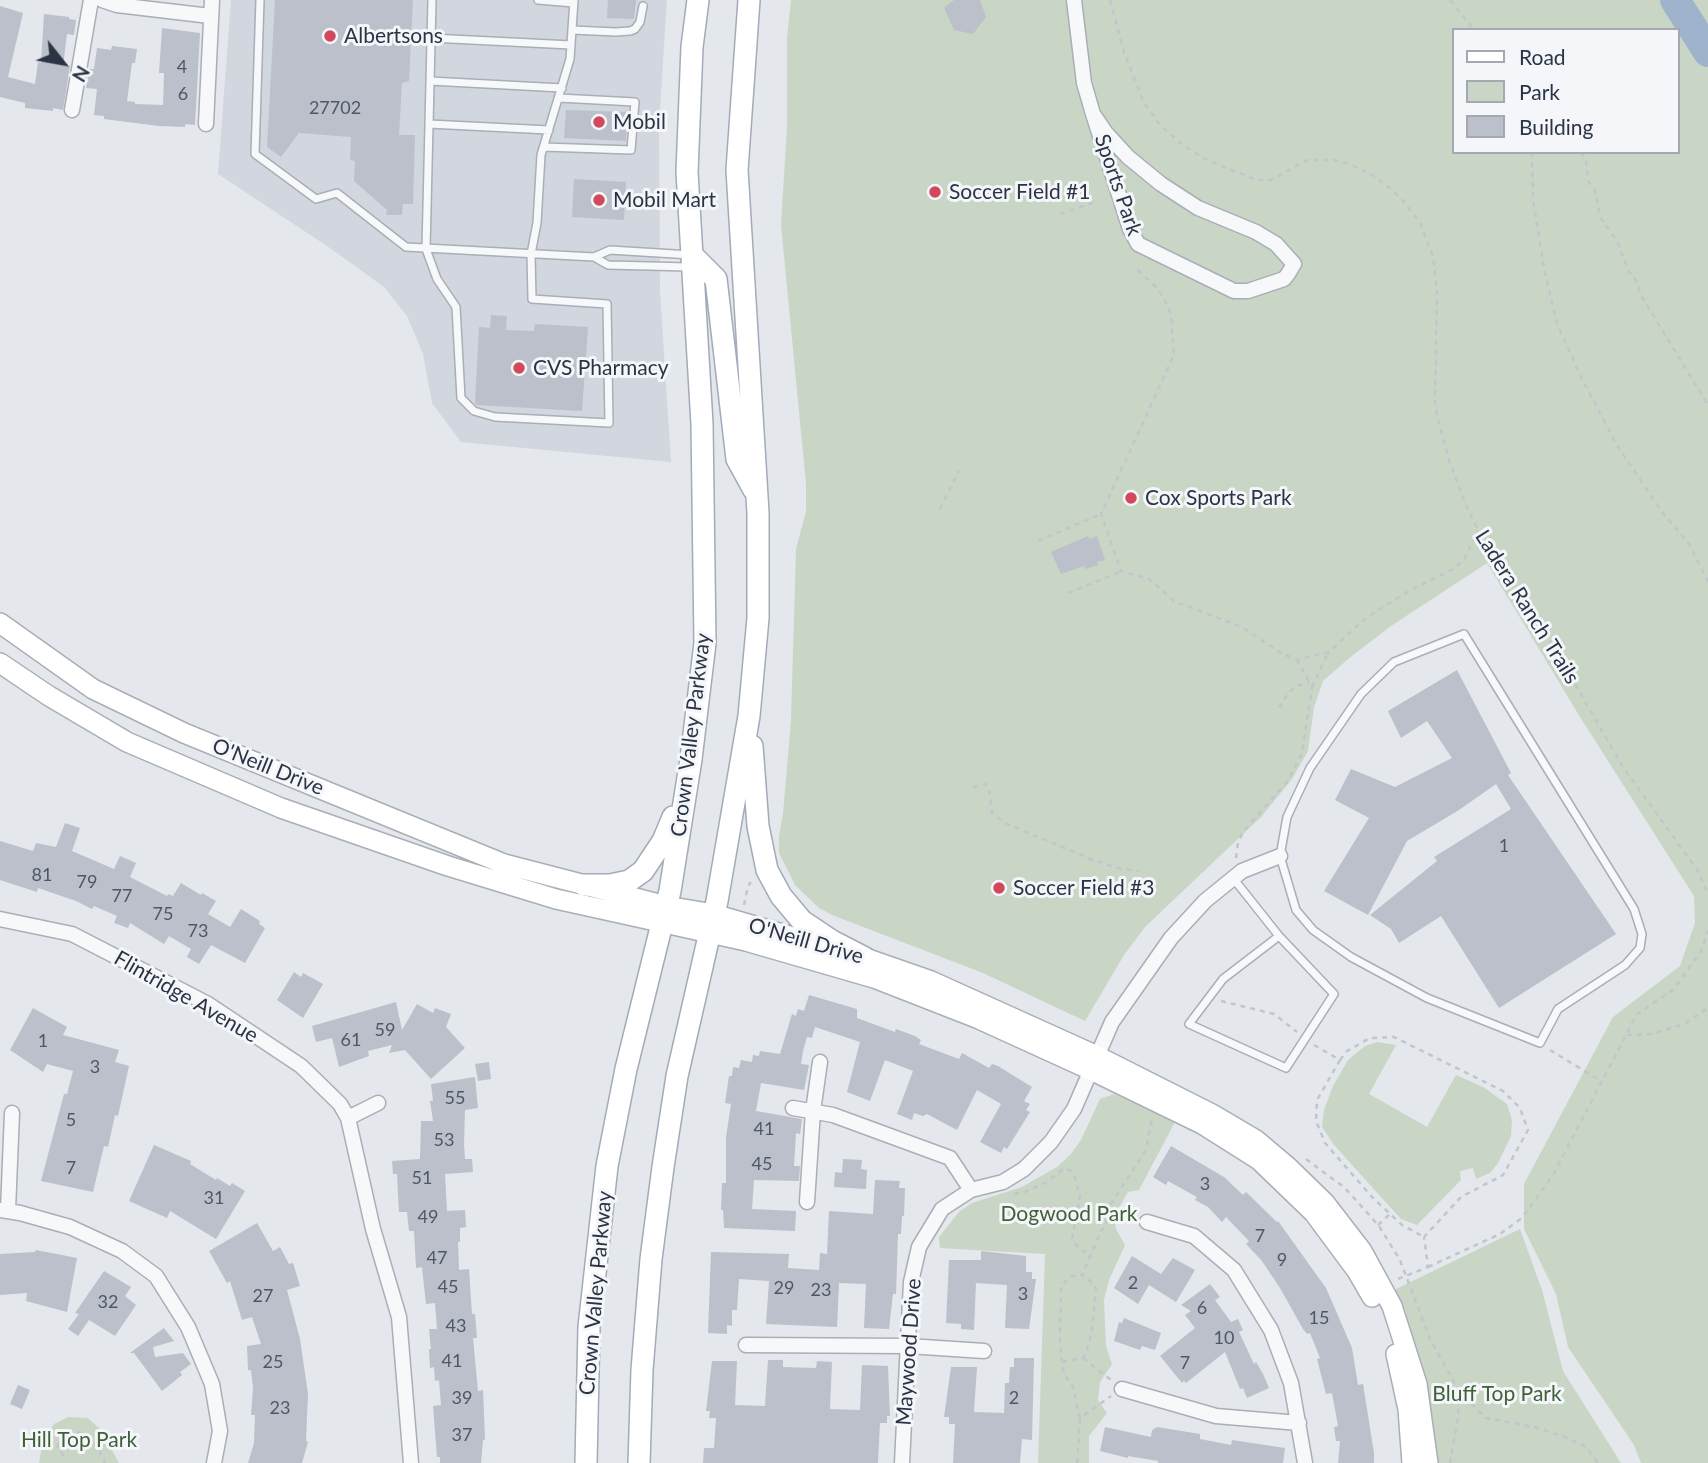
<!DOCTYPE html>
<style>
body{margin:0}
#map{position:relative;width:1708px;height:1463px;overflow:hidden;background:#e4e7ec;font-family:Lato,sans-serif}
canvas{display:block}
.legend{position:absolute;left:1452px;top:28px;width:228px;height:126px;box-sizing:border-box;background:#f4f6f9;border:2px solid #a4a8b1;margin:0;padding:9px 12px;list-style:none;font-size:21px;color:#2b3445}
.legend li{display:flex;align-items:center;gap:14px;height:35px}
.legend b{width:35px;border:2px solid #a4a8b1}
.north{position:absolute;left:28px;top:28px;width:70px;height:70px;-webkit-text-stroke:5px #f4f6f9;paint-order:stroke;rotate:121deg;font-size:19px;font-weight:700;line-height:28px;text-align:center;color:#2b3445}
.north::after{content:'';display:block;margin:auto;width:24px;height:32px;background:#2b3445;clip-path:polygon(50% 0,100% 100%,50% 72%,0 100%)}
</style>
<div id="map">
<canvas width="1708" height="1463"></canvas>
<ul class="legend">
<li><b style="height:9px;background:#fff"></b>Road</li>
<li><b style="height:19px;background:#c9d6c5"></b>Park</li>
<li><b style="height:19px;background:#bbc0ca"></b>Building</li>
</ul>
<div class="north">N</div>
</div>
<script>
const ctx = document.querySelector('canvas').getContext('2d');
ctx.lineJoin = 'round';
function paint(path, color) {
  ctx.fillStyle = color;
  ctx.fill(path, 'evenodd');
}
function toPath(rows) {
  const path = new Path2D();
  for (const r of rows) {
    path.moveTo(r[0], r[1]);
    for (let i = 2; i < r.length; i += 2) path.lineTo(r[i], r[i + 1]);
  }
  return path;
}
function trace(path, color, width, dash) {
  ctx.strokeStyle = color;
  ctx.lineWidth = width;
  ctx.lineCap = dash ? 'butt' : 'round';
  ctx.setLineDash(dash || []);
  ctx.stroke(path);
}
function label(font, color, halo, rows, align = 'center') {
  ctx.font = font + ' Lato,sans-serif';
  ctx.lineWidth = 6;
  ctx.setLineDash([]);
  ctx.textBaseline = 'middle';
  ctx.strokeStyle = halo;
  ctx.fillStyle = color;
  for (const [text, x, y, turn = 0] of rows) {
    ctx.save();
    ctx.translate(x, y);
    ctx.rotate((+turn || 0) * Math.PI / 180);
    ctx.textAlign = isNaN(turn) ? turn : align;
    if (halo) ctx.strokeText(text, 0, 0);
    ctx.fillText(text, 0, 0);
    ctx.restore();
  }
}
const built = toPath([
 [231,0,667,0,659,124,660,291,671,462,461,442,432,403,423,354,407,316,384,287,330,248,218,174]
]);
const green = toPath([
 [791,0,1708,0,1708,1463,1641,1463,1634,1445,1568,1347,1556,1294,1524,1229,1524,1184,1613,1017,1680,966,1695,923,1694,896,1580,717,1487,563,1391,626,1348,659,1323,681,1314,707,1308,751,1292,779,1261,817,1145,927,1124,955,1085,1021,983,973,832,915,819,908,795,885,779,853,779,836,783,814,791,720,796,549,806,511,806,484,781,225,787,126,787,38],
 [1454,30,1678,30,1678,152,1454,152],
 [1377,1042,1396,1045,1369,1094,1427,1127,1456,1075,1483,1087,1507,1104,1512,1120,1511,1136,1498,1163,1490,1173,1476,1179,1473,1168,1460,1171,1461,1180,1417,1225,1401,1219,1334,1145,1322,1127,1324,1110,1333,1086,1348,1060,1365,1046],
 [1114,1094,1176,1120,1139,1190,1128,1192,1114,1216,1116,1229,1125,1245,1109,1280,1104,1300,1106,1346,1112,1364,1100,1382,1098,1400,1107,1413,1089,1436,1089,1463,1038,1463,1045,1254,940,1248,939,1237,959,1212,972,1203,1022,1187,1057,1167,1070,1155,1081,1140,1100,1099],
 [1520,1229,1542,1290,1563,1371,1621,1463,1436,1463,1427,1386,1412,1338,1394,1290],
 [68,1417,88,1418,101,1430,119,1463,39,1463,43,1440,54,1424]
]);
const river = toPath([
 [1675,0,1708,52]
]);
const building = toPath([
 [275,0,413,0,409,81,402,83,399,135,415,135,413,204,403,204,402,215,386,215,387,210,354,181,355,161,350,160,351,137,299,133,281,157,267,147],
 [608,0,636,0,634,19,607,18],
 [954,0,980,0,986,17,973,34,954,30,944,8],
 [0,6,23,13,8,77,35,84,38,62,41,63,44,14,69,17,69,19,76,20,74,35,67,34,63,66,70,66,63,110,53,108,53,111,25,108,25,103,0,97],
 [162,28,200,33,195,125,185,124,185,127,159,126,104,119,104,116,94,115,97,89,86,88,89,69,94,69,97,48,111,50,112,46,137,49,135,63,132,63,127,101,135,102,135,104,163,105,164,73,159,73],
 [566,110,628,112,626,141,564,138],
 [574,179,626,182,624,220,572,217],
 [491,315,507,316,506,330,534,331,535,324,588,327,582,411,477,405,475,403,479,327,490,328],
 [1088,536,1089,539,1097,536,1105,560,1097,562,1098,565,1085,569,1084,566,1061,574,1051,552],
 [1457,670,1511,773,1508,775,1616,934,1499,1008,1441,916,1399,943,1391,929,1370,915,1437,861,1434,857,1511,809,1496,784,1459,810,1407,841,1368,915,1324,891,1369,818,1335,800,1351,769,1395,787,1452,758,1427,721,1401,738,1388,711],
 [65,823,80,828,72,851,114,869,120,856,136,863,130,877,167,896,168,894,173,896,181,883,201,895,202,893,216,901,208,914,230,927,241,909,260,921,259,924,265,928,245,963,211,945,199,964,187,957,191,949,169,936,164,944,130,923,128,928,114,923,117,916,94,906,92,909,76,901,38,888,37,892,0,880,0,841,33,851,36,843,56,847],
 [294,972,301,977,303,973,323,984,303,1018,277,1000],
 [809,995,857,1009,857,1018,895,1032,896,1029,915,1036,921,1040,919,1044,959,1059,962,1053,989,1068,992,1064,998,1066,1032,1087,1024,1101,1030,1104,1026,1110,1030,1112,1007,1149,1004,1147,1001,1153,980,1142,1001,1104,977,1090,957,1130,927,1114,923,1116,914,1113,912,1120,897,1114,913,1071,885,1060,870,1101,847,1092,860,1042,815,1027,812,1038,807,1037,803,1051,801,1064,809,1065,804,1090,761,1083,756,1111,802,1119,800,1134,796,1133,794,1166,800,1166,799,1181,754,1180,752,1209,796,1211,795,1231,724,1228,723,1210,721,1210,722,1183,726,1183,726,1137,731,1104,725,1103,729,1076,732,1076,733,1067,739,1068,741,1060,752,1062,753,1055,759,1056,760,1051,780,1054,792,1014,796,1016,798,1009,804,1011],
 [396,1002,402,1030,417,1004,433,1013,435,1008,451,1014,446,1027,465,1048,431,1079,405,1050,389,1053,392,1045,368,1051,369,1056,339,1067,332,1038,316,1042,312,1026],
 [33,1008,67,1027,63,1035,119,1050,115,1062,129,1066,118,1116,115,1115,108,1147,104,1146,93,1192,41,1181,64,1094,67,1094,73,1071,47,1064,43,1072,10,1050],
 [489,1062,491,1079,478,1081,475,1064],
 [475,1077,478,1108,465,1110,464,1144,465,1159,472,1159,473,1172,445,1174,447,1211,465,1210,466,1227,460,1228,460,1242,458,1242,459,1270,469,1269,472,1314,475,1314,477,1338,473,1338,478,1391,483,1390,485,1440,483,1440,481,1463,440,1463,440,1457,437,1457,433,1406,441,1405,439,1380,435,1381,434,1367,430,1368,429,1349,431,1349,429,1329,437,1329,435,1303,426,1304,422,1267,416,1268,414,1231,409,1231,407,1212,399,1212,397,1174,393,1174,392,1161,420,1159,421,1121,433,1121,430,1101,433,1101,431,1084],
 [154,1145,191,1161,190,1164,216,1180,217,1178,230,1186,232,1183,245,1191,216,1239,170,1211,167,1218,129,1201],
 [1171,1146,1224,1177,1243,1195,1246,1192,1277,1222,1278,1221,1326,1288,1352,1348,1358,1385,1363,1384,1374,1453,1374,1463,1338,1463,1340,1441,1336,1441,1334,1427,1338,1426,1332,1393,1326,1394,1317,1359,1320,1358,1310,1333,1307,1334,1303,1329,1280,1288,1262,1261,1246,1244,1249,1241,1226,1217,1222,1222,1208,1207,1195,1200,1197,1197,1168,1181,1166,1185,1153,1177],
 [843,1159,862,1160,861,1169,867,1170,866,1189,834,1187,835,1172,842,1173],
 [875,1180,900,1181,899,1188,905,1188,904,1216,902,1216,901,1234,898,1234,896,1294,893,1294,889,1329,864,1328,866,1284,839,1283,837,1327,766,1324,769,1281,739,1279,737,1310,732,1310,732,1326,727,1325,727,1334,708,1333,711,1252,789,1254,788,1268,819,1270,820,1253,827,1254,829,1211,873,1214],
 [257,1223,273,1251,280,1247,289,1264,293,1263,300,1286,287,1290,300,1339,308,1394,306,1441,308,1442,302,1463,248,1463,254,1443,255,1415,251,1415,253,1388,251,1370,248,1370,247,1346,261,1344,252,1317,242,1320,230,1281,227,1283,209,1251],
 [36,1250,77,1258,67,1312,26,1301,27,1293,0,1295,0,1254,35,1252],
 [981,1251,1026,1256,1026,1272,1032,1272,1032,1279,1036,1279,1029,1329,1005,1328,1007,1285,976,1283,974,1330,961,1329,961,1324,946,1323,949,1260,981,1260],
 [1132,1256,1161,1274,1173,1258,1195,1270,1176,1302,1149,1285,1138,1304,1114,1288],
 [104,1271,131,1287,125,1296,136,1305,115,1336,89,1320,78,1336,68,1329,79,1314,75,1313],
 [1210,1284,1220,1297,1215,1300,1231,1322,1238,1319,1243,1330,1239,1332,1247,1349,1254,1364,1256,1362,1263,1374,1269,1388,1247,1398,1243,1388,1240,1389,1225,1352,1186,1383,1184,1381,1182,1383,1160,1356,1195,1328,1185,1315,1191,1311,1181,1305],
 [1124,1318,1161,1333,1155,1350,1142,1346,1140,1350,1114,1341,1119,1322,1122,1323],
 [164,1328,174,1341,153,1347,155,1357,183,1353,191,1364,180,1372,182,1375,162,1391,134,1353,130,1353],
 [1014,1358,1034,1358,1032,1440,1022,1439,1020,1463,953,1463,955,1424,949,1424,949,1417,944,1417,951,1367,977,1367,974,1412,1004,1413,1005,1383,1009,1383,1010,1367,1014,1367],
 [768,1360,783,1360,783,1367,816,1368,817,1361,832,1362,830,1409,860,1410,862,1365,888,1366,890,1416,887,1416,887,1423,880,1423,878,1463,703,1463,704,1448,714,1448,716,1418,709,1418,710,1411,706,1411,712,1361,737,1361,735,1405,765,1406],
 [18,1385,30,1390,22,1409,10,1404],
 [1105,1427,1151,1437,1152,1430,1157,1427,1200,1434,1200,1439,1231,1445,1232,1440,1285,1448,1283,1463,1158,1463,1158,1461,1128,1456,1128,1458,1100,1451]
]);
const path = toPath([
 [1110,0,1124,52,1144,103,1161,126,1184,146,1209,161,1257,180,1271,180,1307,160,1334,160,1352,165,1374,176,1388,187,1401,198,1420,223,1433,256,1437,289,1435,407,1449,461,1467,508,1478,530,1553,646,1623,767,1698,871,1708,894],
 [1450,0,1474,30],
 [1532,152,1533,200,1545,273,1557,324,1581,377,1618,447,1662,512,1689,544,1708,582],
 [1581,152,1586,161,1588,181,1595,190,1600,217,1617,241,1629,272,1634,276,1642,297,1708,405],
 [1060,214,1094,202],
 [1138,270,1156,287,1164,298,1171,314,1174,355,1101,514,1121,571,1149,579,1174,601,1242,627,1281,653,1297,660,1329,652,1360,623,1380,609,1409,591,1455,568,1464,559,1478,531],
 [940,509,959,471],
 [1038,541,1101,514],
 [1068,593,1120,572],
 [1312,687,1328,653],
 [1279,708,1289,692,1296,686,1309,683],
 [973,787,985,784,989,788,992,813,1005,823,1093,860,1117,868,1139,871],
 [1236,858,1238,843,1243,832,1288,781,1302,753,1312,687,1297,660],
 [744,905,748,886,751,882],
 [1221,1001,1274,1014,1297,1032],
 [1627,1035,1652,1034,1684,1024,1708,1008],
 [1314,1045,1340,1060,1317,1100,1316,1121,1325,1143,1372,1197,1402,1225,1424,1237],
 [1550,1050,1601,1081],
 [1340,1060,1347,1051,1370,1038,1394,1037,1503,1091,1520,1108,1528,1130,1503,1175,1461,1197,1424,1237],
 [1306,1159,1345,1188,1379,1226,1400,1260,1430,1339,1459,1391],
 [1014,1194,1024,1192,1047,1182,1063,1169,1070,1170,1075,1178,1080,1196,1072,1239,1076,1245,1090,1256],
 [1107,1210,1134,1218],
 [1378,1225,1390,1214],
 [1428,1267,1500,1234,1522,1218,1553,1175,1637,1014,1674,989,1701,951,1708,931],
 [1398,1279,1428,1267,1424,1237],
 [1083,1358,1111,1380],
 [1062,1362,1083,1358,1086,1353,1092,1330,1096,1290,1094,1284,1082,1275,1101,1231,1106,1226,1107,1210,1146,1150,1152,1119],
 [1080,1418,1072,1383,1064,1375,1060,1346,1061,1286,1071,1276,1082,1275],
 [64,1456,58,1448,58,1441,63,1434,75,1431,85,1435,98,1447,105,1463],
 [1077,1463,1080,1418,1111,1396],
 [1450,1463,1458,1418,1459,1391,1486,1418,1539,1428,1565,1437,1586,1447,1598,1463]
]);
const lane = toPath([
 [260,0,255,154,316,199,337,193,406,247,594,257,610,250,691,255],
 [432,0,426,249,437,279,456,307,461,398,474,411,495,417,609,423,607,304,532,299,531,254,537,223,541,155,570,59,574,0],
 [538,0,574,3],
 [572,30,616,32,630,31,635,29,640,22,643,6],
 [431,38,571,45],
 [430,81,562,88],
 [429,124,549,130],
 [544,147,631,150,635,102,559,98],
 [594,257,608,265,689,267],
 [1464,634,1634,909,1642,934,1640,948,1625,965,1558,1009,1540,1043,1427,998,1351,957,1313,930,1296,910,1280,856,1287,817,1310,768,1361,694,1394,662,1464,634],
 [1233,878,1279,936,1334,994,1286,1068,1189,1024,1223,979,1279,936]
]);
const street = toPath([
 [102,0,117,5,210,16],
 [1074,0,1084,83,1093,114,1130,229,1138,244,1234,291,1248,291,1284,279,1288,274,1294,264,1276,244,1256,232,1198,208,1161,184,1128,157,1106,133,1093,114],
 [72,110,91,0],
 [206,124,212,0],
 [0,919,72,934,208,1004,301,1066,340,1104,348,1118,373,1229,399,1317,411,1463],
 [793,1108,833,1115,950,1158,971,1190],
 [348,1118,378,1103],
 [807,1202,813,1111,820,1062],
 [0,1210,20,1213,70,1227,122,1251,156,1276,188,1327,212,1384,220,1431,214,1463],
 [8,1210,12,1113],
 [1147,1222,1194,1236,1234,1270,1271,1330,1291,1383,1305,1463],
 [746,1345,908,1346,984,1351],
 [1122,1389,1216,1416,1299,1423],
 [902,1463,911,1282,919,1247,942,1209,971,1190,1003,1182,1024,1169,1051,1142,1074,1109,1112,1022,1171,938,1205,901,1242,871,1280,856]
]);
const secondary = toPath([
 [0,623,93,689,184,733,504,864,666,906,714,914,865,958,931,981,1097,1056,1212,1114,1256,1140,1288,1167,1325,1203,1362,1251,1392,1306,1417,1384,1428,1463],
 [0,663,49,696,127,742,281,808,448,866,556,899,746,941,874,978,979,1019,1091,1070,1202,1124,1259,1160,1314,1213,1357,1271,1372,1297],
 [1396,1354,1408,1409,1412,1463]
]);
const primary = toPath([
 [692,255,716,279,737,459,754,490],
 [752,746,758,826,767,870,781,896,802,921,832,941,865,958],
 [584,885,610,885,629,881,643,871,663,841,673,817],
 [586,1463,589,1327,607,1166,626,1069,670,891,691,759,705,643,702,424,687,172,692,47,698,0],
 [639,1463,642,1370,651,1259,663,1167,677,1076,717,901,749,716,758,618,758,513,737,170,749,0]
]);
const markers = [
 [330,36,7,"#d1495b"],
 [599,122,7,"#d1495b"],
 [935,192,7,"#d1495b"],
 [599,200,7,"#d1495b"],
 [519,368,7,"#d1495b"],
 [1131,498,7,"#d1495b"],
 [999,888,7,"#d1495b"]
];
const numberNames = [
 ["4",182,67],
 ["6",183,94],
 ["27702",335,108],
 ["1",1504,846],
 ["81",42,875],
 ["79",87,882],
 ["77",122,896],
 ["75",163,914],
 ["73",198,931],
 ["59",385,1030],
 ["61",351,1040],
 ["1",43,1041],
 ["3",95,1067],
 ["55",455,1098],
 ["5",71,1120],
 ["41",764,1129],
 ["53",444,1140],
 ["45",762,1164],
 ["7",71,1168],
 ["51",422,1178],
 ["3",1205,1184],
 ["31",214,1198],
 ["49",428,1217],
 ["7",1260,1236],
 ["47",437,1258],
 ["9",1282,1260],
 ["2",1133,1283],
 ["45",448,1287],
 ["29",784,1288],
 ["23",821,1290],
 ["3",1023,1294],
 ["27",263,1296],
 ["32",108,1302],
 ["6",1202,1308],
 ["15",1319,1318],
 ["43",456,1326],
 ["10",1224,1338],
 ["41",452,1361],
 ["25",273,1362],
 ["7",1185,1363],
 ["39",462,1398],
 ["2",1014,1398],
 ["23",280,1408],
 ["37",462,1435]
];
const poiNames = [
 ["Albertsons",344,36],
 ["Mobil",613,122],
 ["Soccer Field #1",949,192],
 ["Mobil Mart",613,200],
 ["CVS Pharmacy",533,368],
 ["Cox Sports Park",1145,498],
 ["Soccer Field #3",1013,888]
];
const streetNames = [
 ["Sports Park",1118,185,71],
 ["Ladera Ranch Trails",1527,607,58],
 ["Crown Valley Parkway",691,735,-83],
 ["O'Neill Drive",268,767,22],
 ["O'Neill Drive",806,941,16],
 ["Flintridge Avenue",186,997,30],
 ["Crown Valley Parkway",596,1293,-85],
 ["Maywood Drive",909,1352,-86]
];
const parkNames = [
 ["Dogwood Park",1069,1214],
 ["Bluff Top Park",1497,1394],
 ["Hill Top Park",79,1440]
];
paint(built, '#d2d6de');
paint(green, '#c9d6c5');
trace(river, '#9fb4cc', 30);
paint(building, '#bbc0ca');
trace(lane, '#a9aeb7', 10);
trace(street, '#a9aeb7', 17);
trace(secondary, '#a9aeb7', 22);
trace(primary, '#a3abb8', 24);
trace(path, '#c2c5cb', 2.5, [5, 5]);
trace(lane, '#f7f8fa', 7);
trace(street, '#f7f8fa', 14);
trace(secondary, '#fff', 19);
trace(primary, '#fff', 21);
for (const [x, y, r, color] of markers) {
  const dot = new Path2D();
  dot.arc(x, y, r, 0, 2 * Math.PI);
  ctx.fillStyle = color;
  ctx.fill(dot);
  trace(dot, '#f4f6f9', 2.5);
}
label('18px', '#4f5766', null, numberNames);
label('21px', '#2b3445', '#f4f6f9', poiNames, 'left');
label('21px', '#2b3445', '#f4f6f9', streetNames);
label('21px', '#3f6138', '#f4f6f9', parkNames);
</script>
